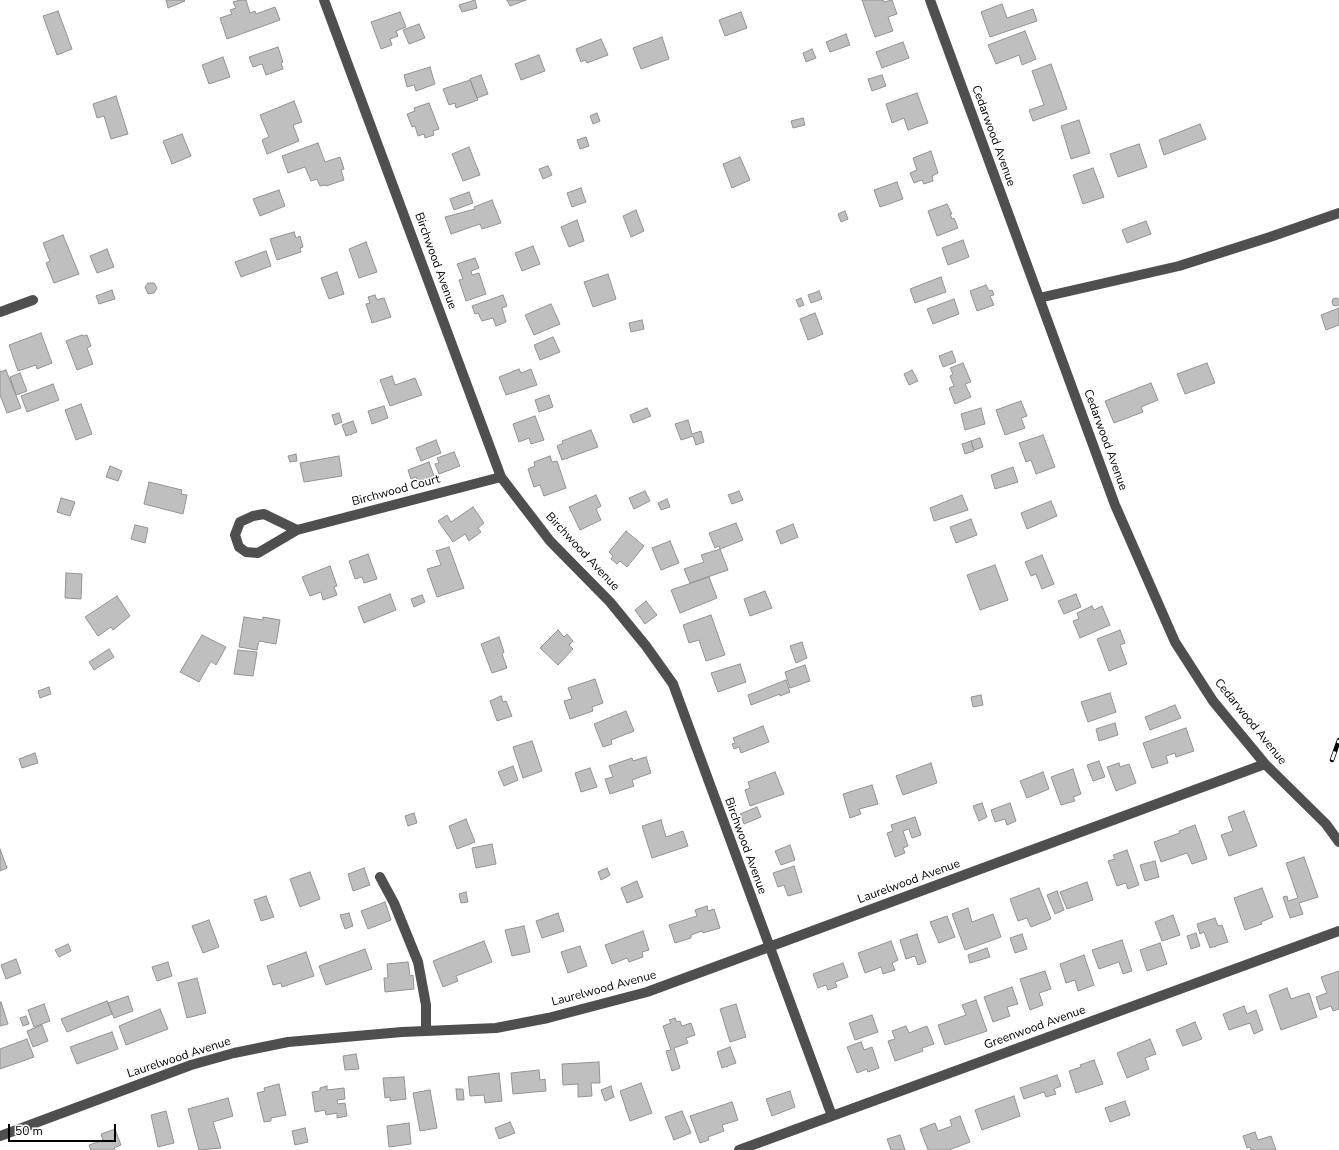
<!DOCTYPE html>
<style>
body{margin:0}
#map{position:relative;width:1339px;height:1150px;overflow:hidden;background:#fff;font-family:"Nunito Sans",sans-serif}
canvas{display:block}
.scale{position:absolute;left:8px;top:1124px;width:108px;height:18px;box-sizing:border-box;border:2px solid #000;border-top:0;padding-left:5px;font-size:12px;line-height:14px;white-space:nowrap;color:#000;-webkit-text-stroke:3px #fff;paint-order:stroke}
</style>
<div id="map">
<canvas width="1339" height="1150"></canvas>
<div class="scale">50 m</div>
</div>
<script>
const ctx = document.querySelector('canvas').getContext('2d');
ctx.lineJoin = 'round';
function paint(path, color) {
  ctx.fillStyle = color;
  ctx.fill(path, 'evenodd');
}
function toPath(rows) {
  const path = new Path2D();
  for (const r of rows) {
    if (r.length === 3) {
      path.moveTo(r[0] + r[2], r[1]);
      path.arc(r[0], r[1], r[2], 0, 2 * Math.PI);
      continue;
    }
    path.moveTo(r[0], r[1]);
    for (let i = 2; i < r.length; i += 2) path.lineTo(r[i], r[i + 1]);
  }
  return path;
}
function trace(path, color, width, dash) {
  ctx.strokeStyle = color;
  ctx.lineWidth = width;
  ctx.lineCap = dash ? 'butt' : 'round';
  ctx.setLineDash(dash || []);
  ctx.stroke(path);
}
function label(font, color, halo, rows, align = 'center') {
  ctx.font = font + ' "Nunito Sans",sans-serif';
  ctx.lineWidth = 3;
  ctx.setLineDash([]);
  ctx.textBaseline = 'middle';
  ctx.strokeStyle = halo;
  ctx.fillStyle = color;
  for (const [text, x, y, turn = 0] of rows) {
    ctx.save();
    ctx.translate(x, y);
    ctx.rotate((+turn || 0) * Math.PI / 180);
    ctx.textAlign = isNaN(turn) ? turn : align;
    if (halo) ctx.strokeText(text, 0, 0);
    ctx.fillText(text, 0, 0);
    ctx.restore();
  }
}
const building = toPath([
 [166,0,184,0,185,1,168,8,166,0],
 [240,0,246,0,250,13,255,11,256,14,275,7,280,20,227,39,220,18,232,14,230,10,236,8,233,2,240,0],
 [475,0,477,8,462,12,459,5,475,0],
 [507,0,526,0,510,6,507,0],
 [862,0,883,0,884,2,892,0,897,14,888,17,893,31,875,37,862,0],
 [1002,4,1007,18,1033,9,1037,21,990,37,981,12,1002,4],
 [58,11,72,49,57,55,43,16,58,11],
 [400,12,406,27,396,31,398,36,390,39,392,45,381,49,371,22,400,12],
 [741,12,747,28,725,36,719,20,741,12],
 [419,24,425,38,409,44,403,30,419,24],
 [1025,31,1036,59,1022,65,1019,55,996,64,988,45,1025,31],
 [846,34,850,45,830,52,826,42,846,34],
 [662,37,669,59,641,69,633,48,662,37],
 [601,39,608,55,587,63,585,60,581,62,576,49,601,39],
 [903,42,909,58,882,68,876,52,903,42],
 [278,47,283,62,281,63,283,69,266,75,262,64,253,67,249,57,278,47],
 [812,49,816,58,806,62,803,53,812,49],
 [539,55,545,71,521,80,515,64,539,55],
 [223,57,230,77,209,84,202,65,223,57],
 [1051,64,1067,109,1033,121,1029,110,1044,105,1032,71,1051,64],
 [430,67,435,84,416,91,414,85,407,87,404,75,430,67],
 [481,75,488,94,477,98,470,79,481,75],
 [882,75,886,86,872,91,868,79,882,75],
 [470,80,478,100,456,108,455,103,449,105,443,89,470,80],
 [917,93,928,123,908,130,904,118,892,123,886,104,917,93],
 [116,96,128,134,111,139,104,116,97,118,93,104,116,96],
 [294,101,302,122,293,125,299,141,267,154,262,140,269,137,260,115,294,101],
 [429,103,439,129,433,131,434,135,425,138,424,134,418,136,415,126,412,127,407,114,415,111,414,108,429,103],
 [597,113,600,121,593,124,590,116,597,113],
 [803,118,805,125,793,128,791,121,803,118],
 [1079,120,1090,153,1071,159,1061,126,1079,120],
 [1200,124,1206,139,1164,155,1159,140,1200,124],
 [182,134,191,156,172,164,163,141,182,134],
 [586,137,589,146,580,149,577,140,586,137],
 [318,143,325,162,340,157,344,169,341,170,344,180,326,186,325,185,320,186,317,179,311,181,305,167,288,173,282,156,318,143],
 [1139,144,1147,167,1118,177,1110,154,1139,144],
 [469,147,480,175,463,181,452,154,469,147],
 [931,151,938,173,932,176,933,181,924,184,922,180,914,183,910,173,917,170,913,158,931,151],
 [740,157,750,180,732,188,723,164,740,157],
 [548,166,552,175,543,179,539,169,548,166],
 [1093,168,1104,197,1083,204,1073,175,1093,168],
 [897,182,903,199,880,207,874,190,897,182],
 [581,188,586,202,572,207,567,193,581,188],
 [279,190,285,206,260,216,253,199,279,190],
 [469,192,473,203,454,210,450,199,469,192],
 [492,200,501,223,482,229,480,224,451,234,445,217,475,209,474,207,492,200],
 [947,204,952,214,950,214,952,219,954,218,958,228,937,236,928,211,947,204],
 [636,210,644,231,631,237,623,216,636,210],
 [845,211,848,219,841,222,838,214,845,211],
 [577,220,584,241,569,247,561,227,577,220],
 [1146,221,1151,234,1127,243,1122,230,1146,221],
 [294,232,296,238,300,236,303,247,300,248,301,252,277,260,270,239,294,232],
 [63,235,79,274,54,283,46,263,50,261,43,243,63,235],
 [963,240,969,257,948,265,942,248,963,240],
 [366,242,377,272,359,278,349,249,366,242],
 [533,246,540,264,522,271,515,253,533,246],
 [107,249,114,267,97,273,90,256,107,249],
 [266,251,271,266,241,277,235,262,266,251],
 [475,258,479,268,471,271,472,275,479,273,486,294,466,301,459,280,463,279,457,264,475,258],
 [337,272,344,294,329,299,321,278,337,272],
 [608,274,616,299,593,307,584,282,608,274],
 [941,277,946,292,915,303,910,289,941,277],
 [148,283,154,283,157,288,154,293,148,294,145,287,148,283],
 [986,285,989,291,992,290,994,295,990,296,994,305,977,311,970,291,986,285],
 [112,290,115,299,99,304,96,296,112,290],
 [819,291,822,299,811,303,808,295,819,291],
 [375,295,377,300,384,298,391,317,372,323,366,304,370,303,368,297,375,295],
 [503,295,507,306,502,308,506,322,496,326,493,318,482,321,478,313,475,314,472,306,503,295],
 [1336,302,4],
 [801,298,804,305,799,307,796,300,801,298],
 [954,299,959,314,933,324,927,309,954,299],
 [551,304,560,324,534,335,525,315,551,304],
 [1339,308,1339,325,1326,330,1321,315,1339,308],
 [815,313,823,334,808,340,800,319,815,313],
 [642,320,644,329,631,332,629,323,642,320],
 [41,333,52,363,37,369,36,365,18,371,9,345,41,333],
 [82,335,83,336,87,335,91,346,87,348,93,364,77,370,66,341,82,335],
 [553,337,560,352,540,360,534,345,553,337],
 [952,351,956,362,943,367,939,356,952,351],
 [963,363,971,382,965,384,971,397,955,404,949,388,954,386,950,376,953,374,950,368,963,363],
 [1207,363,1215,383,1185,394,1177,374,1207,363],
 [519,369,521,373,531,369,537,385,506,395,499,377,519,369],
 [6,370,21,408,7,413,0,395,0,372,6,370],
 [912,370,918,381,909,385,904,374,912,370],
 [20,373,27,391,16,395,10,377,20,373],
 [392,376,395,385,415,378,422,395,390,406,380,380,392,376],
 [1151,383,1158,400,1141,407,1143,412,1114,423,1105,401,1151,383],
 [53,384,59,400,27,412,21,396,53,384],
 [549,395,553,407,539,412,535,400,549,395],
 [1021,401,1027,416,1021,418,1025,428,1005,435,996,410,1021,401],
 [81,404,92,434,76,440,65,410,81,404],
 [384,406,388,418,372,424,368,411,384,406],
 [647,408,651,416,633,423,630,415,647,408],
 [981,408,985,424,965,430,961,414,981,408],
 [339,413,342,422,335,425,332,415,339,413],
 [535,416,544,440,531,444,529,438,519,442,513,424,535,416],
 [688,420,692,434,701,431,704,442,696,445,693,436,681,440,675,424,688,420],
 [353,421,357,432,346,436,342,425,353,421],
 [591,430,598,447,562,460,557,446,563,443,562,441,591,430],
 [1043,435,1055,467,1036,474,1031,460,1026,462,1019,443,1043,435],
 [980,438,983,447,974,450,971,441,980,438],
 [436,440,441,453,421,461,416,448,436,440],
 [971,441,974,451,965,454,962,444,971,441],
 [454,452,460,466,439,474,435,464,439,463,437,458,454,452],
 [296,454,297,461,290,462,288,456,296,454],
 [339,456,342,476,304,482,300,463,339,456],
 [550,456,552,462,557,461,566,488,544,496,540,485,534,487,528,469,535,466,534,462,550,456],
 [429,462,434,476,418,482,416,477,411,479,408,470,429,462],
 [110,466,122,471,118,481,106,477,110,466],
 [1013,467,1018,482,995,489,991,475,1013,467],
 [149,482,182,490,181,494,187,495,183,514,144,504,149,482],
 [645,491,650,501,634,509,629,498,645,491],
 [739,491,743,500,732,504,728,495,739,491],
 [596,495,601,506,596,509,601,520,580,530,569,507,596,495],
 [962,495,968,510,934,521,930,508,962,495],
 [61,498,75,502,70,516,57,512,61,498],
 [667,499,670,507,661,510,658,503,667,499],
 [1051,501,1057,516,1027,529,1021,513,1051,501],
 [473,507,484,523,478,528,481,532,469,541,465,534,453,542,438,521,447,515,451,522,473,507],
 [971,519,977,535,956,543,950,527,971,519],
 [736,523,743,540,720,549,719,546,715,548,709,533,736,523],
 [793,524,798,537,781,544,776,531,793,524],
 [135,525,148,528,145,543,131,539,135,525],
 [626,531,644,546,627,567,620,561,617,564,611,559,613,556,609,552,626,531],
 [670,541,679,563,661,570,652,548,670,541],
 [449,547,464,588,437,597,427,569,441,565,436,551,449,547],
 [720,549,728,570,690,583,684,569,704,562,701,555,720,549],
 [368,554,377,579,364,583,362,577,355,579,349,561,368,554],
 [1042,555,1054,584,1042,589,1036,574,1031,576,1025,562,1042,555],
 [995,565,1008,600,980,610,967,575,995,565],
 [330,566,337,586,334,587,337,595,323,600,321,592,310,596,302,577,330,566],
 [66,573,82,574,81,599,65,598,66,573],
 [709,577,717,598,680,613,671,590,709,577],
 [765,591,772,608,750,616,744,599,765,591],
 [390,594,396,610,364,623,358,607,390,594],
 [1076,594,1081,607,1064,614,1058,601,1076,594],
 [422,595,425,602,414,607,411,599,422,595],
 [117,596,130,616,113,630,111,627,98,636,85,617,117,596],
 [646,601,657,615,645,624,635,610,646,601],
 [1092,606,1094,610,1102,606,1110,625,1080,638,1073,621,1079,619,1077,613,1092,606],
 [711,615,725,655,706,661,699,640,689,643,683,625,711,615],
 [244,617,263,620,263,617,280,620,276,644,259,641,257,650,239,647,244,617],
 [558,630,564,637,567,634,573,641,569,645,573,649,558,665,540,648,558,630],
 [1120,630,1125,643,1120,645,1127,664,1109,671,1097,639,1120,630],
 [202,635,226,647,216,665,211,661,199,682,180,672,202,635],
 [499,637,504,652,502,654,507,668,492,673,481,644,499,637],
 [802,642,807,658,796,663,790,646,802,642],
 [109,649,114,657,94,670,89,662,109,649],
 [238,650,257,652,253,676,234,674,238,650],
 [740,664,746,682,718,692,711,673,740,664],
 [805,665,810,681,790,688,785,672,805,665],
 [595,679,603,703,592,707,593,711,570,719,564,701,572,699,568,688,595,679],
 [786,680,790,692,780,696,780,694,751,705,748,695,786,680],
 [49,687,51,694,40,698,38,691,49,687],
 [1110,693,1116,712,1088,722,1081,702,1110,693],
 [981,695,983,705,973,707,971,697,981,695],
 [501,696,503,702,506,701,512,716,497,721,490,701,501,696],
 [1175,705,1181,718,1150,730,1145,717,1175,705],
 [626,711,634,731,611,740,612,744,603,747,594,724,626,711],
 [1115,723,1118,735,1099,741,1096,729,1115,723],
 [763,726,769,742,741,753,739,747,734,749,732,744,735,743,733,738,763,726],
 [1186,728,1194,751,1176,757,1175,753,1166,756,1168,763,1152,768,1143,743,1186,728],
 [532,741,542,771,523,778,513,747,532,741],
 [35,753,38,763,22,768,19,759,35,753],
 [646,757,651,773,632,780,634,786,610,794,605,779,613,777,609,766,632,758,633,761,646,757],
 [1099,761,1105,777,1093,781,1087,765,1099,761],
 [931,763,937,783,903,795,896,776,931,763],
 [1119,763,1120,767,1129,764,1136,783,1116,791,1107,767,1119,763],
 [513,766,518,780,504,786,498,772,513,766],
 [590,768,597,787,581,792,575,773,590,768],
 [1073,769,1081,794,1073,797,1075,801,1061,805,1051,777,1073,769],
 [775,772,784,794,750,806,745,790,750,788,748,782,775,772],
 [1043,772,1049,789,1027,798,1020,781,1043,772],
 [872,785,878,804,859,809,861,814,850,818,843,794,872,785],
 [982,803,987,817,979,821,973,806,982,803],
 [1010,803,1016,821,1007,825,1005,819,995,822,991,810,1010,803],
 [757,807,761,817,744,824,740,814,757,807],
 [1244,811,1257,846,1229,856,1221,835,1233,831,1228,817,1244,811],
 [414,813,417,823,408,826,405,816,414,813],
 [915,817,921,835,912,838,909,829,903,831,908,846,903,848,905,853,895,857,887,833,893,831,891,825,915,817],
 [466,819,475,842,457,849,449,826,466,819],
 [661,820,666,837,683,831,688,846,652,858,642,826,661,820],
 [1195,825,1207,859,1192,864,1187,853,1161,862,1154,842,1180,833,1179,831,1195,825],
 [492,844,496,864,476,868,472,848,492,844],
 [790,845,795,860,781,865,775,851,790,845],
 [0,849,7,868,0,871,0,849],
 [1127,850,1139,885,1128,889,1126,883,1117,886,1108,861,1115,859,1113,855,1127,850],
 [1304,857,1318,897,1299,903,1303,914,1290,918,1283,897,1287,896,1288,901,1298,898,1286,863,1304,857],
 [1155,861,1159,877,1145,881,1140,865,1155,861],
 [794,866,802,892,788,896,784,885,778,887,773,873,794,866],
 [364,868,370,885,353,891,348,874,364,868],
 [607,868,610,875,601,880,598,872,607,868],
 [310,872,320,899,300,907,290,879,310,872],
 [637,881,643,897,627,903,621,888,637,881],
 [1087,882,1093,900,1067,909,1060,892,1087,882],
 [1039,888,1051,919,1031,927,1027,918,1018,921,1010,899,1039,888],
 [1262,888,1273,917,1261,922,1262,924,1245,930,1234,898,1262,888],
 [1057,891,1064,910,1055,914,1047,895,1057,891],
 [466,892,468,902,461,903,459,894,466,892],
 [266,896,274,917,261,921,254,900,266,896],
 [385,902,391,920,368,929,361,911,385,902],
 [707,906,708,911,714,909,720,928,703,933,702,931,691,935,691,938,675,943,669,925,697,916,695,910,707,906],
 [968,908,972,922,993,914,1001,937,965,950,952,914,968,908],
 [349,913,353,926,345,929,340,915,349,913],
 [558,913,564,931,542,938,536,921,558,913],
 [1173,915,1180,935,1162,941,1155,922,1173,915],
 [947,916,955,937,939,943,930,922,947,916],
 [1215,918,1218,926,1222,925,1228,942,1210,948,1204,932,1200,934,1197,924,1215,918],
 [209,920,219,947,203,953,192,926,209,920],
 [524,926,530,952,512,956,505,930,524,926],
 [643,931,649,950,642,952,643,957,629,962,627,958,612,964,605,945,643,931],
 [1196,933,1200,946,1191,949,1187,936,1196,933],
 [917,934,926,962,918,965,915,956,906,959,900,940,917,934],
 [1022,934,1027,949,1015,953,1010,938,1022,934],
 [1122,940,1132,971,1123,974,1119,962,1099,969,1092,950,1122,940],
 [484,941,492,962,456,976,458,981,443,987,433,961,484,941],
 [891,941,898,960,892,963,895,970,883,974,881,967,865,973,858,953,891,941],
 [1160,943,1167,964,1147,971,1140,950,1160,943],
 [68,944,71,951,59,957,55,950,68,944],
 [580,946,587,966,568,973,561,952,580,946],
 [987,948,990,957,970,963,968,955,987,948],
 [365,949,372,969,326,985,319,966,365,949],
 [306,952,314,976,282,987,281,983,273,985,267,966,306,952],
 [1084,955,1094,985,1078,991,1075,980,1066,983,1060,964,1084,955],
 [16,959,21,973,6,979,1,965,16,959],
 [168,962,172,976,157,981,152,967,168,962],
 [408,962,410,976,413,975,414,989,385,992,384,978,388,978,387,964,408,962],
 [843,963,848,977,835,982,837,987,828,990,826,985,818,988,813,974,843,963],
 [1045,971,1051,989,1039,993,1043,1005,1030,1010,1020,979,1045,971],
 [1339,971,1339,1009,1333,1011,1331,1006,1320,1010,1316,997,1327,993,1321,977,1339,971],
 [197,978,206,1013,187,1018,178,983,197,978],
 [1012,987,1018,1004,1007,1007,1010,1016,993,1022,984,997,1012,987],
 [1287,988,1291,999,1309,993,1317,1017,1281,1030,1269,995,1287,988],
 [128,996,133,1011,114,1018,108,1003,128,996],
 [976,1000,987,1031,945,1045,938,1025,966,1015,962,1005,976,1000],
 [107,1001,112,1014,67,1032,61,1019,107,1001],
 [1,1002,8,1024,0,1026,0,1003,1,1002],
 [44,1004,50,1021,34,1027,28,1010,44,1004],
 [736,1004,746,1037,730,1042,720,1009,736,1004],
 [1244,1006,1247,1014,1256,1010,1263,1030,1254,1034,1250,1023,1229,1030,1223,1014,1244,1006],
 [160,1009,168,1029,126,1045,119,1026,160,1009],
 [872,1015,878,1032,855,1040,849,1023,872,1015],
 [26,1016,29,1024,23,1026,20,1018,26,1016],
 [675,1018,677,1022,680,1021,682,1026,691,1023,695,1035,686,1038,688,1043,674,1048,680,1068,672,1071,666,1051,671,1050,663,1026,671,1023,669,1020,675,1018],
 [1195,1022,1202,1039,1183,1046,1176,1030,1195,1022],
 [42,1025,48,1041,33,1047,27,1031,42,1025],
 [906,1026,909,1033,927,1026,934,1044,922,1048,923,1051,895,1061,888,1041,895,1039,892,1031,906,1026],
 [112,1032,118,1049,77,1064,70,1047,112,1032],
 [27,1039,34,1057,0,1069,0,1049,27,1039],
 [1150,1039,1156,1054,1145,1058,1149,1069,1127,1078,1117,1053,1150,1039],
 [861,1042,864,1050,872,1047,879,1068,868,1072,867,1069,857,1073,847,1047,861,1042],
 [730,1047,736,1063,722,1068,717,1052,730,1047],
 [356,1054,359,1069,345,1070,343,1056,356,1054],
 [1094,1060,1103,1084,1076,1093,1069,1071,1081,1067,1080,1065,1094,1060],
 [599,1062,600,1083,591,1083,592,1096,578,1097,578,1084,563,1085,562,1064,599,1062],
 [539,1070,540,1080,545,1079,546,1091,513,1094,511,1073,539,1070],
 [499,1073,502,1101,485,1103,484,1095,470,1096,468,1077,499,1073],
 [1057,1075,1061,1086,1054,1089,1056,1094,1046,1097,1044,1092,1024,1099,1020,1088,1057,1075],
 [404,1077,406,1099,390,1101,390,1097,385,1098,383,1078,404,1077],
 [641,1083,652,1113,630,1121,620,1091,641,1083],
 [279,1084,286,1115,271,1118,271,1121,264,1122,257,1093,265,1091,264,1088,279,1084],
 [327,1086,327,1090,344,1088,345,1099,337,1100,338,1104,345,1103,347,1116,337,1118,337,1113,326,1115,325,1110,315,1112,312,1092,320,1091,320,1088,327,1086],
 [611,1086,614,1097,605,1101,601,1090,611,1086],
 [456,1089,463,1089,464,1100,457,1100,456,1089],
 [430,1090,437,1128,420,1131,413,1093,430,1090],
 [790,1091,795,1107,772,1116,766,1099,790,1091],
 [1014,1096,1020,1116,982,1130,975,1110,1014,1096],
 [228,1098,233,1116,213,1122,221,1148,199,1150,188,1109,228,1098],
 [1125,1101,1130,1115,1110,1122,1105,1108,1125,1101],
 [732,1102,738,1120,722,1125,724,1131,708,1137,709,1140,700,1143,690,1116,732,1102],
 [166,1111,174,1143,158,1147,151,1115,166,1111],
 [682,1111,691,1133,674,1140,665,1117,682,1111],
 [960,1116,970,1142,949,1150,928,1150,920,1129,935,1123,938,1131,952,1126,950,1120,960,1116],
 [510,1122,515,1133,499,1139,495,1128,510,1122],
 [409,1123,411,1144,389,1147,387,1126,409,1123],
 [305,1128,308,1142,295,1145,292,1131,305,1128],
 [115,1129,121,1145,114,1148,115,1150,91,1150,89,1145,103,1140,101,1134,115,1129],
 [1255,1132,1258,1140,1271,1136,1276,1150,1251,1150,1250,1147,1247,1148,1243,1136,1255,1132],
 [900,1135,905,1150,891,1150,887,1139,900,1135]
]);
const minor = toPath([
 [324,0,501,477,550,541,610,602,646,646,673,684,832,1116],
 [930,0,1115,505,1175,642,1213,701,1265,764,1326,824,1339,842],
 [1039,298,1179,266,1270,237,1339,213],
 [0,312,33,300],
 [297,530,258,553,246,552,239,547,235,535,240,522,253,516,264,514,297,530,501,477],
 [380,877,394,903,418,962,426,1005,426,1031],
 [0,1136,191,1065,234,1053,288,1042,402,1032,496,1028,548,1018,647,992,1265,764],
 [739,1150,1339,931]
]);
const rail = toPath([
 [1332,760,1339,740]
]);
const streetNames = [
 ["Cedarwood Avenue",993,136,70],
 ["Birchwood Avenue",435,261,70],
 ["Cedarwood Avenue",1105,440,70],
 ["Birchwood Court",396,491,-15],
 ["Birchwood Avenue",582,552,47],
 ["Cedarwood Avenue",1250,722,51],
 ["Birchwood Avenue",745,846,70],
 ["Laurelwood Avenue",909,882,-20],
 ["Laurelwood Avenue",604,989,-15],
 ["Greenwood Avenue",1035,1028,-20],
 ["Laurelwood Avenue",179,1058,-18]
];
paint(building, '#bfbfbf');
trace(building, '#939393', 1);
trace(minor, '#4f4f4f', 10);
trace(rail, '#000', 4.5);
trace(rail, '#fff', 3, [9]);
label('12px', '#000', '#fff', streetNames);
</script>
